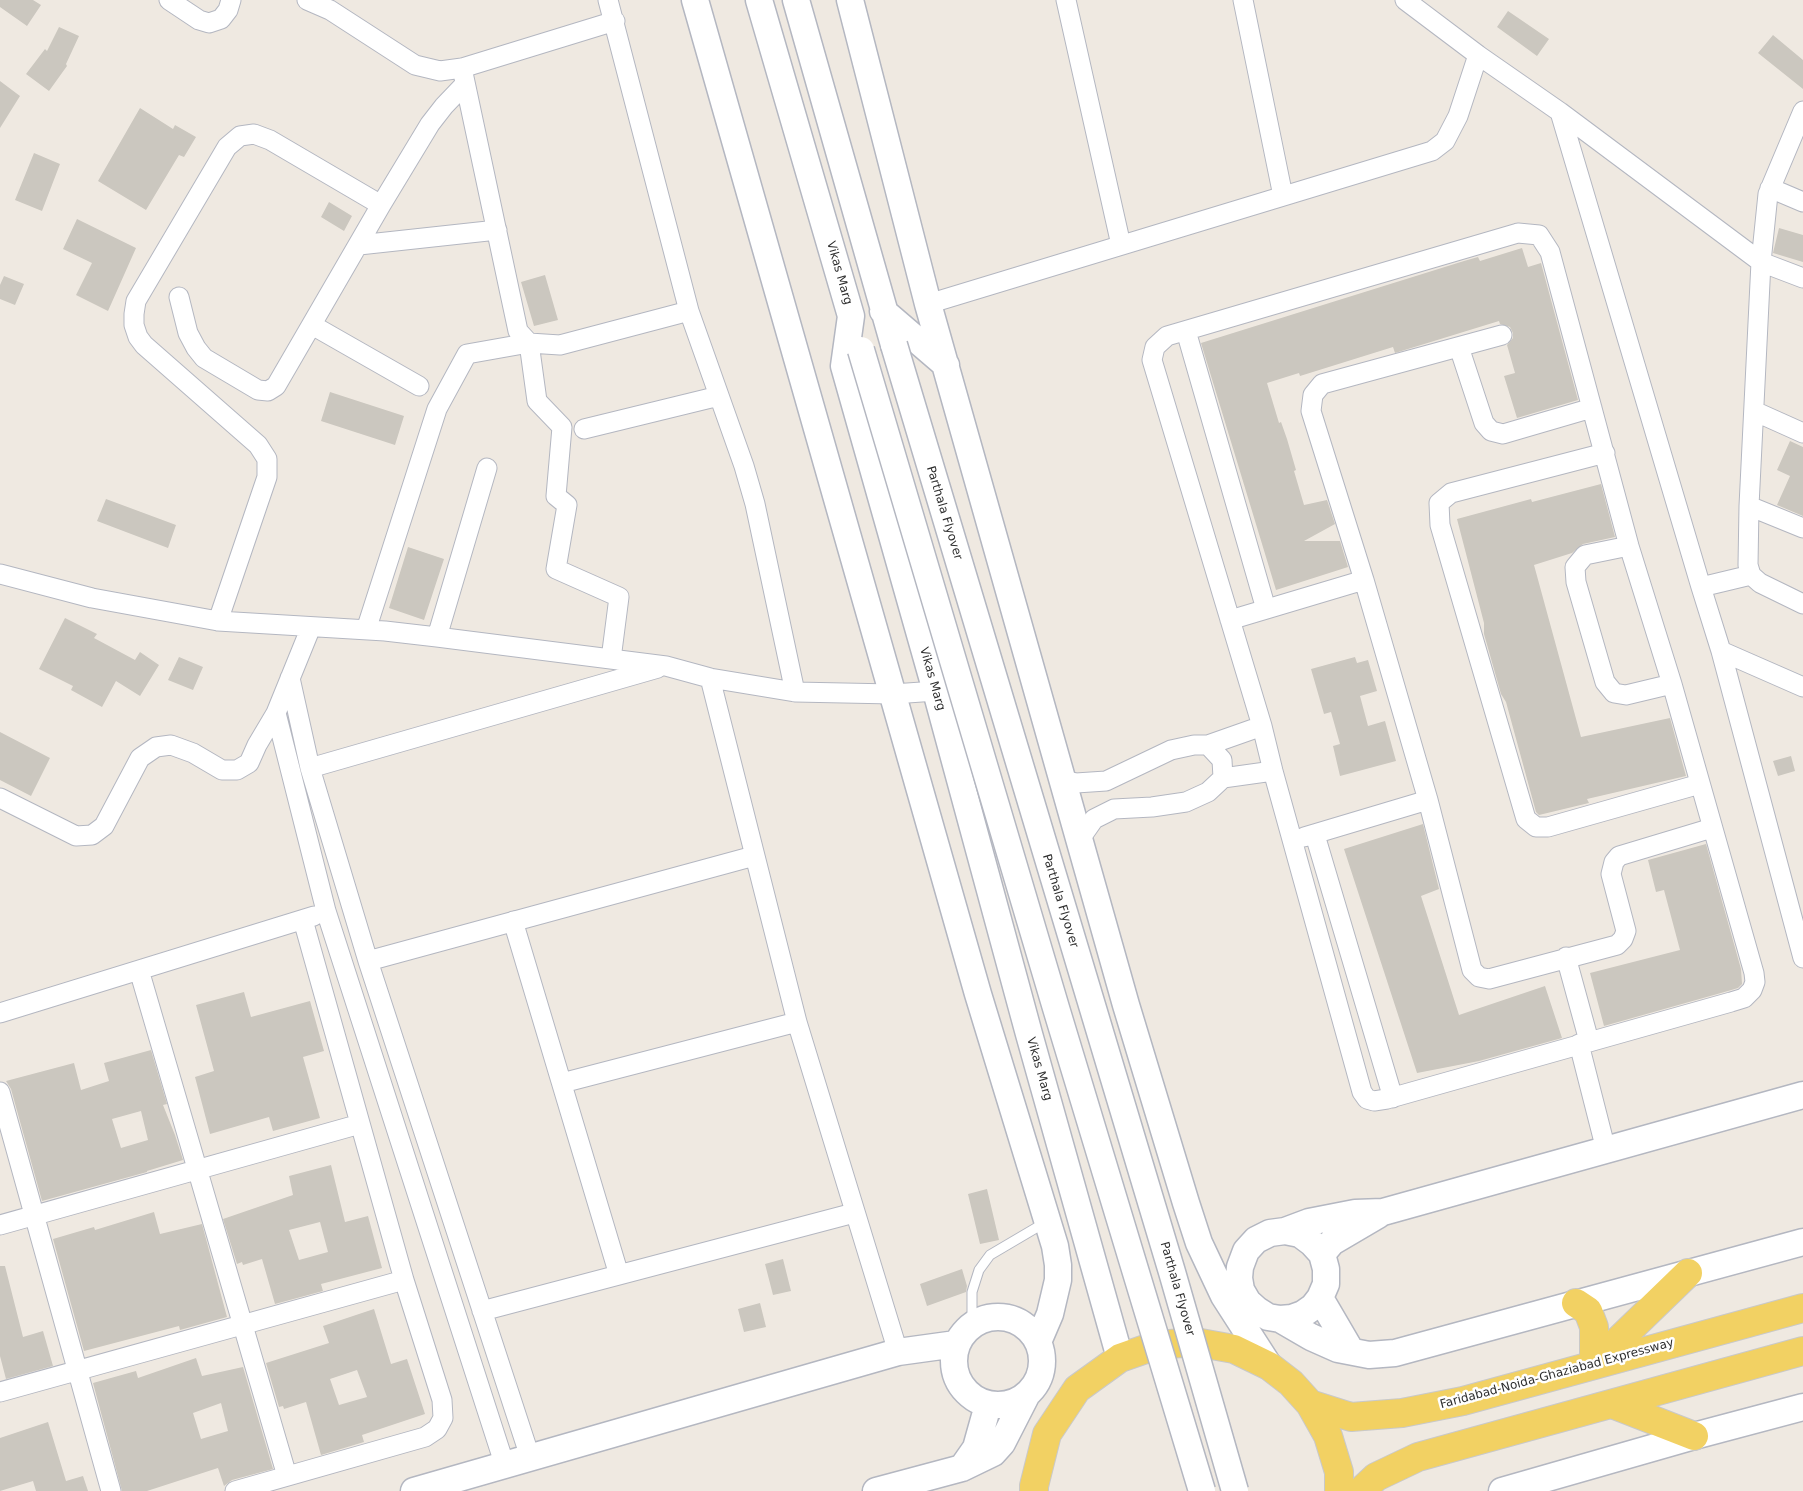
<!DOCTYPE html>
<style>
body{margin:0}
canvas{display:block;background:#efe9e1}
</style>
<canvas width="1803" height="1491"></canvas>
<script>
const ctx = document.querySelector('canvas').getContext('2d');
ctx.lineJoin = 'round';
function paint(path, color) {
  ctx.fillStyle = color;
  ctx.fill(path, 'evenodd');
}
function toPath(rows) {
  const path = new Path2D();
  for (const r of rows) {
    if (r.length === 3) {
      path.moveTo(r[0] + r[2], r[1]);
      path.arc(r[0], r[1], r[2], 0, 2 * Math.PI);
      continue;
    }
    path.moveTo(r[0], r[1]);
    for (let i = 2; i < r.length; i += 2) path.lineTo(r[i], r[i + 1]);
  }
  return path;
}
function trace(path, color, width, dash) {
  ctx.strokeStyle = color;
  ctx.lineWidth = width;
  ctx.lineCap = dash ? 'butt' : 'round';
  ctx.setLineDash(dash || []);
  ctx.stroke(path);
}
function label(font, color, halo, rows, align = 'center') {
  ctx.font = font + ' "DejaVu Sans",sans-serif';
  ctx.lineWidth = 5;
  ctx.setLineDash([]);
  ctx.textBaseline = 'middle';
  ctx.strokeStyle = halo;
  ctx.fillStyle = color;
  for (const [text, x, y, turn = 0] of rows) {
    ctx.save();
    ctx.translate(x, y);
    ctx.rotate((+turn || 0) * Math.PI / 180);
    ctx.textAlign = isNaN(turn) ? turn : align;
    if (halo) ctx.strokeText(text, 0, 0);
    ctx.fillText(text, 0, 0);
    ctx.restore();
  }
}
const building = toPath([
 [0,0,33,0,41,5,27,26,0,7],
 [1508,11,1549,39,1537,56,1497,27],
 [59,27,79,36,66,64,67,66,49,91,26,74,45,49,47,51],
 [1773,35,1803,60,1803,89,1758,53],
 [0,81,20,96,0,128],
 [140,108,173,129,175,125,196,137,184,157,179,155,146,210,98,181],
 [34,153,60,164,42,211,15,200],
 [329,202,352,216,344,231,321,217],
 [77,219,136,248,108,311,76,295,92,263,63,249],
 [1779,228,1803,235,1803,262,1773,253],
 [1522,248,1528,267,1541,263,1578,400,1517,418,1504,376,1515,373,1507,345,1513,338,1513,333,1510,327,1500,324,1499,321,1395,353,1393,347,1300,376,1299,373,1267,383,1279,423,1281,422,1287,439,1296,470,1294,471,1304,505,1327,500,1335,524,1304,541,1340,541,1348,567,1276,590,1201,343,1464,261,1478,257,1480,261],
 [545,275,558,320,534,326,521,282],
 [4,276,24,284,15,305,0,299,0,285],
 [330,392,404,416,395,445,321,421],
 [1790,441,1803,447,1803,516,1777,505,1790,476,1777,470],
 [1601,484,1615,537,1583,544,1572,553,1534,565,1581,737,1670,718,1686,776,1587,799,1589,803,1539,815,1536,812,1506,702,1501,694,1484,634,1484,623,1457,519,1531,499,1532,502],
 [106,499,176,525,168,548,97,521],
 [408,547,444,559,424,620,389,608],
 [65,618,97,634,94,638,135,660,140,652,159,665,140,696,116,681,102,707,71,690,73,686,39,669],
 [179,657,203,667,193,690,168,680],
 [1355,657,1357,663,1368,660,1377,691,1360,696,1368,726,1385,721,1396,761,1340,776,1333,746,1340,744,1331,712,1324,714,1311,669],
 [0,732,50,758,31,796,0,780],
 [1791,756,1795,771,1778,776,1773,761],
 [1423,824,1439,889,1421,896,1459,1015,1545,986,1562,1038,1479,1061,1417,1073,1344,849],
 [1706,844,1741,969,1742,984,1738,988,1728,991,1604,1026,1590,973,1680,950,1664,890,1656,892,1648,860],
 [244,992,251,1017,310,1001,324,1051,303,1057,320,1118,273,1131,269,1117,210,1134,195,1077,214,1071,196,1005],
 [151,1050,167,1104,163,1105,175,1135,183,1160,147,1171,147,1172,42,1201,11,1089,6,1081,74,1063,81,1090,109,1081,104,1063],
 [141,1111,148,1140,121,1148,112,1119],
 [331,1165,345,1222,368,1216,382,1268,321,1284,323,1291,275,1304,262,1259,243,1265,242,1262,237,1264,223,1219,293,1195,289,1176],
 [320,1222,328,1252,299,1260,289,1230],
 [987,1189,999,1240,980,1244,968,1194],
 [154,1212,160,1234,202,1224,227,1317,180,1330,179,1326,84,1351,53,1239,94,1227,95,1230],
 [783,1259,791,1291,773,1295,765,1264],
 [0,1266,5,1266,23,1337,43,1331,53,1366,6,1379,0,1356],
 [962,1269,967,1286,966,1292,927,1306,920,1284],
 [760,1303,766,1327,744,1332,738,1309],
 [374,1309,391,1364,407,1359,425,1414,362,1435,364,1442,321,1455,306,1402,284,1409,283,1406,279,1407,266,1363,329,1343,323,1326],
 [357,1370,367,1397,339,1405,330,1379],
 [196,1358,202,1376,243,1367,273,1469,232,1480,224,1486,218,1468,147,1491,122,1491,93,1383,136,1371,138,1378],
 [221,1403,228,1431,201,1439,193,1413],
 [48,1422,66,1481,83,1476,88,1491,36,1491,33,1481,0,1491,0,1438]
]);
const lane = toPath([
 [972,1325,972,1292,979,1270,990,1255,1046,1222]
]);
const street = toPath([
 [169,0,199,20,209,23,221,19,228,10,231,0],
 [307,0,330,10,415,65,440,71,462,68,615,21],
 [608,0,689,311,744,466,755,504,795,692],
 [1066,0,1121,245],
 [1243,0,1283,196],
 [1405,0,1478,55,1560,112,1761,262,1803,278],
 [462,68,518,331,529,343,560,345,689,311],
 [1803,111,1768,194,1761,262,1749,506,1748,565,1751,575,1760,583,1803,604],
 [1560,112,1701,587,1721,651,1803,958],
 [1770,188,1803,202],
 [1518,233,1539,235,1550,252,1629,546,1672,684,1754,973,1755,982,1752,990,1744,998,1731,1002,1387,1099,1374,1101,1367,1099,1362,1092,1273,771,1262,726,1152,360,1155,347,1167,336,1518,233],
 [359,245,497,230],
 [179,297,188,333,196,348,204,358,258,390,268,391,276,386,381,205,430,124,444,106,465,84],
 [928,304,1432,151,1445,141,1458,116,1478,55],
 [312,325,419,386],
 [1186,331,1266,609],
 [1459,347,1484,423,1491,431,1503,434,1592,408],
 [1754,411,1803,433],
 [584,429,719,396],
 [1605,453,1451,493,1439,503,1440,525,1526,819,1536,827,1548,827,1700,784],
 [1749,506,1803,528],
 [1629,546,1585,555,1575,567,1576,582,1605,682,1614,693,1626,695,1672,684],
 [0,574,92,598,218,621,385,631,437,637,666,666,710,678,795,692,893,694,936,691],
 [1364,580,1428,800,1472,970,1479,977,1489,979,1617,945,1623,939,1626,931,1611,874,1614,862,1619,856,1712,828],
 [1701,587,1751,575],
 [1230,620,1364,580,1311,411,1313,395,1322,384,1502,335],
 [218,621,267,477,267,459,258,445,144,345,138,337,134,325,134,314,136,301,227,147,240,136,254,134,270,140,381,205],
 [366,630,437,409,467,354,529,343,537,401,562,427,556,496,567,505,556,569,619,597,611,659],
 [437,637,487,468],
 [1721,651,1803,687],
 [290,678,310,768,368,961,530,1457],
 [710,678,797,1022,898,1352],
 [276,713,326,911,505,1466],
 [1208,745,1262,726],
 [310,768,658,668],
 [1223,778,1273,771],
 [1063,780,1076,783,1106,781,1171,750,1194,745,1208,745,1222,760,1223,778,1208,792,1186,802,1152,807,1114,809,1094,819,1080,839],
 [0,798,76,836,92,835,104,826,140,758,156,747,171,745,193,753,222,770,237,770,249,763,257,745,276,713,311,627],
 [1315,835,1393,1098],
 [1304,837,1428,800],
 [513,921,619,1275],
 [1566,957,1589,1041],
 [368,961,754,856],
 [139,970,287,1476],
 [0,1013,314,916],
 [1579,1044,1606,1150],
 [562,1083,797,1022],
 [0,1092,111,1491],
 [0,1225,360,1124],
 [482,1311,854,1213],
 [0,1392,404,1280],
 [235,1491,425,1437,437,1429,443,1418,442,1400,404,1280,303,920]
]);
const secondary = toPath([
 [695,0,978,994,1055,1246,1058,1265,1058,1280,1050,1314,1038,1342],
 [759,0,851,316,844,366,936,691,1029,1034,1120,1358],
 [796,0,894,345],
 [850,0,928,304,1126,1005,1186,1203,1199,1243,1224,1296,1269,1366],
 [883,311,946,365],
 [1285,1231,1300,1234,1312,1243,1322,1254,1326,1269,1326,1284,1320,1298,1313,1307,1303,1314,1292,1318,1280,1319,1268,1317,1257,1310,1248,1302,1241,1290,1239,1278,1240,1267,1246,1251,1256,1240,1270,1233,1285,1231,1309,1222,1355,1213,1383,1212,1803,1095],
 [1322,1254,1332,1242,1378,1215],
 [1320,1298,1351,1351],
 [998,1361,44],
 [1280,1319,1311,1337,1338,1349,1369,1355,1395,1353,1803,1242],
 [962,1468,976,1448,988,1405],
 [414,1491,898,1352,956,1344],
 [876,1491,962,1468,993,1453,1002,1443,1026,1396],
 [1502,1491,1694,1436,1803,1407]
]);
const primary = toPath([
 [1576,1303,1588,1311,1594,1327,1594,1364],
 [1595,1363,1688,1273],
 [1310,1404,1351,1417,1402,1413,1463,1401,1803,1308],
 [1612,1404,1694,1436],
 [1034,1491,1034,1486,1047,1434,1077,1389,1120,1358,1157,1345,1195,1342,1234,1349,1269,1366,1291,1383,1310,1404,1328,1436,1339,1472,1339,1491],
 [1361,1491,1376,1477,1418,1457,1803,1351]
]);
const secondaryBridge = toPath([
 [894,345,1172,1272,1235,1491],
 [861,350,1056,1008,1202,1491]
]);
const streetNames = [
 ["Vikas Marg",839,273,74],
 ["Parthala Flyover",944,513,73],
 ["Vikas Marg",932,679,74],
 ["Parthala Flyover",1060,901,73],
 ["Vikas Marg",1039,1069,74],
 ["Parthala Flyover",1177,1289,74],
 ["Faridabad-Noida-Ghaziabad Expressway",1557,1374,-15]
];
paint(building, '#cbc7bf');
trace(lane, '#b4b7c1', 11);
trace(street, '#b4b7c1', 21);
trace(secondary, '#b4b7c1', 29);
trace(primary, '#c9c9c9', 30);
trace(lane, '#fff', 9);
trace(street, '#fff', 19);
trace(secondary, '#fff', 26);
trace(primary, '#f2d163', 28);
trace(secondaryBridge, '#b4b7c1', 29, []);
trace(secondaryBridge, '#fff', 26);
label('12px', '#2e2e2e', '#fff', streetNames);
</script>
